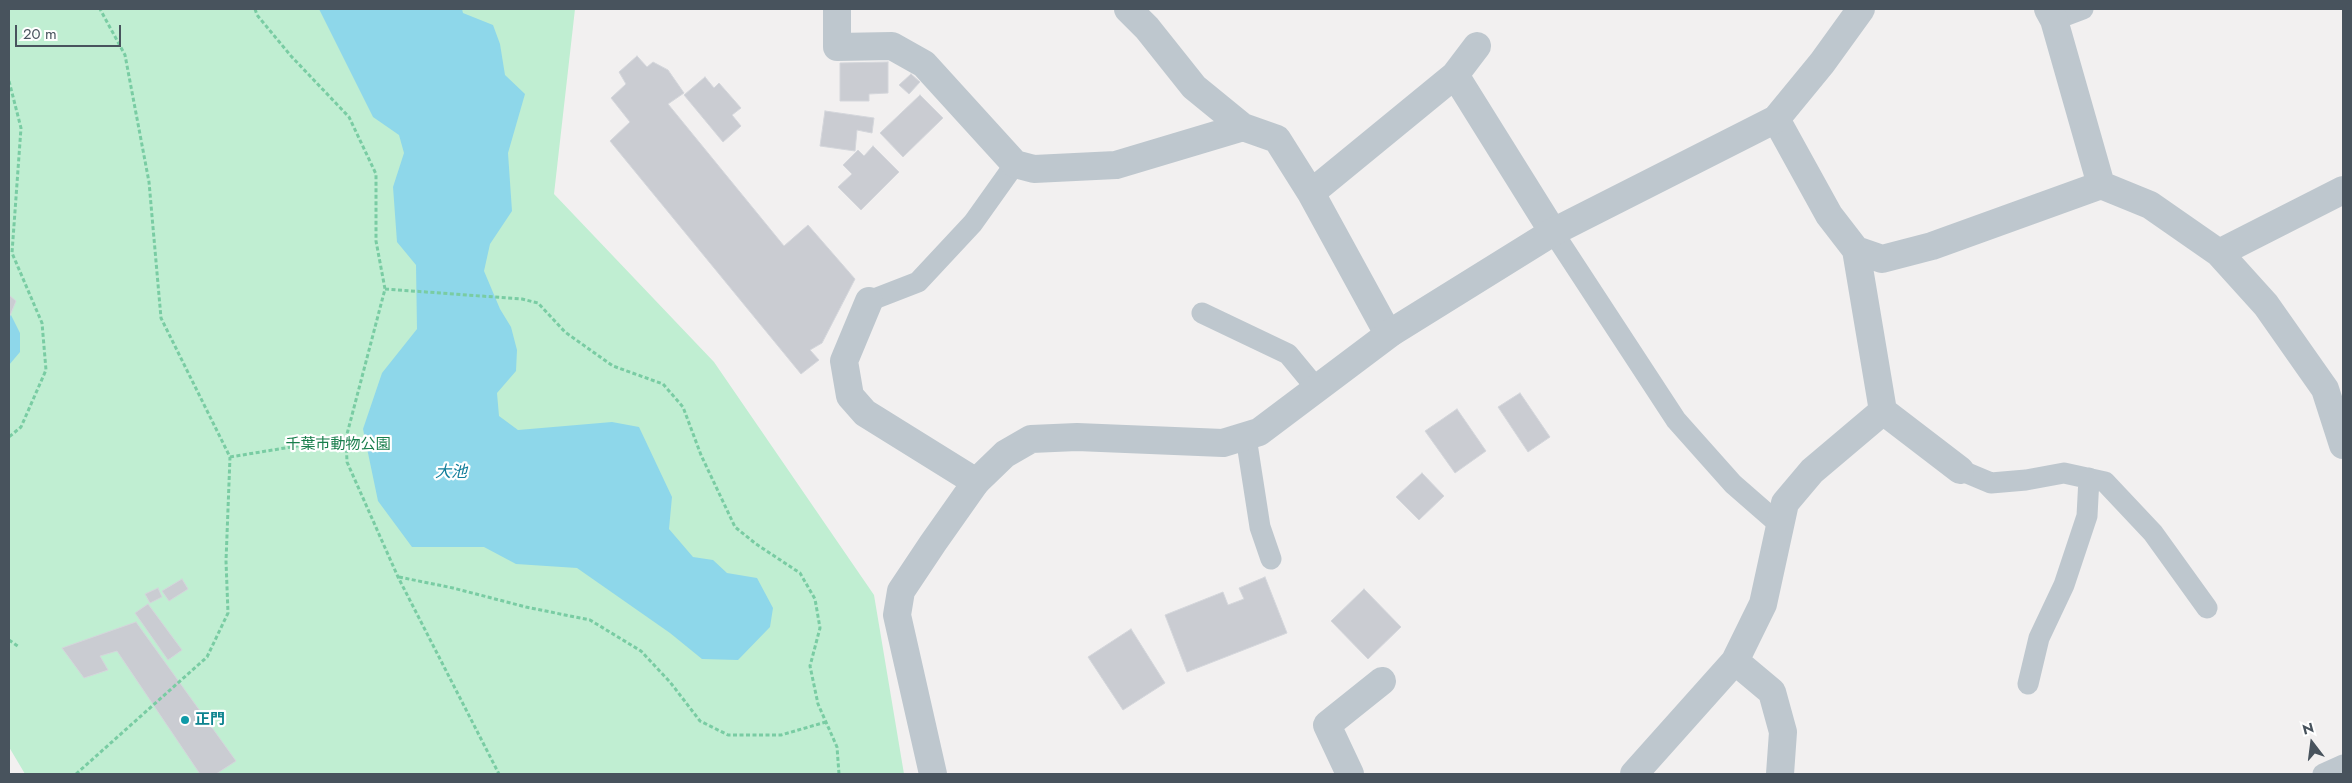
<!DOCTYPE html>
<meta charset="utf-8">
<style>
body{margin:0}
#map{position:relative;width:2352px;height:783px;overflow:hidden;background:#f2f0f0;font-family:Jost,sans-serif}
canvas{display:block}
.frame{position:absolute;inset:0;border:10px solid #48535d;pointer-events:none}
.north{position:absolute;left:2287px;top:718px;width:50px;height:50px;-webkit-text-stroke:4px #fff;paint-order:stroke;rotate:345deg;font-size:14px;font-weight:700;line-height:20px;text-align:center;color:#48535d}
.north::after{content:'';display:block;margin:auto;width:18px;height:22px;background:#48535d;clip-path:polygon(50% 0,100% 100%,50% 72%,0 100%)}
.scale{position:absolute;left:15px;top:25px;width:106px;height:22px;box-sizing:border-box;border:2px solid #48535d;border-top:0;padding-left:6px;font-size:15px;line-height:18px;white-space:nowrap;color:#48535d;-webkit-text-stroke:4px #fff;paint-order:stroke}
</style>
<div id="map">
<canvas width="2352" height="783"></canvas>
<div class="frame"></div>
<div class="north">N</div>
<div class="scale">20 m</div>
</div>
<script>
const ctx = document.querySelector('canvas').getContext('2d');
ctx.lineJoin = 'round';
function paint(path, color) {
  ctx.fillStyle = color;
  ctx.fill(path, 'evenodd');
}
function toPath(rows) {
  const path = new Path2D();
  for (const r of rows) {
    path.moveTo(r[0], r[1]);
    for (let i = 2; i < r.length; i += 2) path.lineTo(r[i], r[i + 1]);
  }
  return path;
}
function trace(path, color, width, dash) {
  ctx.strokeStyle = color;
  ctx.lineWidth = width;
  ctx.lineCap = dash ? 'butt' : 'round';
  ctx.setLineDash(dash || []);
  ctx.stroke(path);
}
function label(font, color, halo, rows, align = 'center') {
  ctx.font = font + ' Jost,"Noto Sans JP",sans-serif';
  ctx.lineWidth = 4.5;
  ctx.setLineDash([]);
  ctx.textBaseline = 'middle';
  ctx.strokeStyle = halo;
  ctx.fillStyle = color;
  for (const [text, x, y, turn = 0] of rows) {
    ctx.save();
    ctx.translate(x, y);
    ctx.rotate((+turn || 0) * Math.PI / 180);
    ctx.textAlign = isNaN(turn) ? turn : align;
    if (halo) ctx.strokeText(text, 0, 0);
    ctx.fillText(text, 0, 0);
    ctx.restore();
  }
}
const green = toPath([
 [9,9,575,9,554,194,714,362,874,595,904,774,25,774,9,747]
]);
const water = toPath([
 [319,9,462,9,463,13,493,25,500,44,505,75,525,94,508,153,512,211,490,244,484,271,500,309,511,327,517,350,516,371,497,393,499,416,518,430,612,422,639,427,672,497,669,529,693,557,713,560,727,573,757,578,773,608,770,627,738,660,702,659,670,633,577,568,516,564,484,547,412,547,378,501,363,429,382,373,417,329,416,265,397,242,393,187,404,153,399,135,373,117],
 [9,311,20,333,20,352,9,365]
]);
const building = toPath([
 [637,56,647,67,653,62,668,70,684,93,668,104,784,246,808,225,855,279,822,343,810,350,819,360,801,374,610,141,630,122,611,98,626,84,619,72,637,56],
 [888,62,888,93,869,94,869,101,840,101,840,63,888,62],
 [911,74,920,82,909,94,899,85,911,74],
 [705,77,714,88,719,83,741,108,732,115,741,126,723,142,684,95,705,77],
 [920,95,943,118,903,157,880,133,920,95],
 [825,111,874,118,872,133,857,130,855,151,820,146,825,111],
 [873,146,899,172,861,210,838,187,852,174,843,165,858,150,864,156,873,146],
 [9,295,16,301,9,318,9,295],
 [1520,393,1550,437,1528,452,1498,407,1520,393],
 [1457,409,1486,451,1455,473,1425,431,1457,409],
 [1422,473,1444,496,1419,520,1396,497,1422,473],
 [1265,577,1287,633,1187,672,1165,615,1223,592,1228,605,1244,599,1239,588,1265,577],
 [182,579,188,589,169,601,162,591,182,579],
 [158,588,162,597,150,603,145,594,158,588],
 [1364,589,1401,627,1368,659,1331,621,1364,589],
 [148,604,182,650,168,660,135,613,148,604],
 [136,622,236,761,216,774,200,774,117,651,100,656,108,670,84,678,62,648,136,622],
 [1131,629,1165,683,1123,710,1088,657,1131,629]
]);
const path = toPath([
 [255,9,257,15,291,56,349,117,376,174,376,241,385,289,346,438,347,462,398,577,499,774],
 [9,81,21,128,12,253,42,323,46,370,21,427,9,437],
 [385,289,522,299,538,303,565,332,613,366,663,384,683,407,701,455,735,527,756,544,800,573,815,599,820,628,810,666,818,704,837,747,839,774],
 [230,457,346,438],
 [399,577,453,588,526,607,590,620,641,651,670,682,700,721,728,735,781,735,826,722],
 [9,640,19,647],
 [76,774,207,657,228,613,226,561,230,457,161,318,149,182,125,55,100,9]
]);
const service = toPath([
 [2054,20,2083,9],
 [1553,232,1676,420,1733,484,1780,525],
 [869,301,918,282,973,223,1015,164],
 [1202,313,1288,354,1317,389],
 [1246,437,1260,527,1271,559],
 [1960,470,1991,483,2026,480,2064,473,2105,482,2153,533,2207,608],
 [2028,684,2039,638,2064,585,2087,516,2089,478],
 [2323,774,2343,765]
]);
const minor = toPath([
 [837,9,837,47,892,46,924,64,1015,164,1034,169,1116,165,1243,127],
 [1128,9,1147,28,1194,87,1243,127,1277,139,1311,193,1386,330,1392,332],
 [2048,9,2054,20,2101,185],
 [1455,75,1553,232],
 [1776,119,1829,215,1856,250,1882,259,1932,246,2101,185,2150,205,2219,253,2266,305,2325,389,2343,445],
 [1311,193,1455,75,1477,46],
 [1856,250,1883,411,1960,470],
 [2219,253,2343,190],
 [869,301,844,361,850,396,865,413,976,482],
 [1735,661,1772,692,1783,732,1780,774],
 [1350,774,1327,725,1382,681],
 [1634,774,1735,661,1763,604,1785,503,1812,471,1883,411]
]);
const tertiary = toPath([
 [933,774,897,615,901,591,933,543,976,482,1005,454,1031,439,1077,437,1223,443,1259,432,1392,332,1553,232,1776,119,1822,63,1861,9]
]);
const markers = [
 [185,720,5,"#0f9aa8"]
];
const parkNames = [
 ["千葉市動物公園",338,445]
];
const cultureNames = [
 ["正門",195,720]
];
const waterNames = [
 ["大池",451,473]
];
paint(green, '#c0eed2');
paint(water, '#8ed7ea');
paint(building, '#caccd2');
trace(building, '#d4d6db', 1);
trace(path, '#79cca3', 3, [4, 2.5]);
trace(service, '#bec7ce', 21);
trace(minor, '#bec7ce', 28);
trace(tertiary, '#bec7ce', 28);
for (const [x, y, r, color] of markers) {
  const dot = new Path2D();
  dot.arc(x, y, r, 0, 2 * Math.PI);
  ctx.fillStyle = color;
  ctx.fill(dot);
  trace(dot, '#fff', 2);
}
label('15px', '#197e4c', '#fff', parkNames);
label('bold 15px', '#0d838f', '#fff', cultureNames, 'left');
label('italic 16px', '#107d9a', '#fff', waterNames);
</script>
